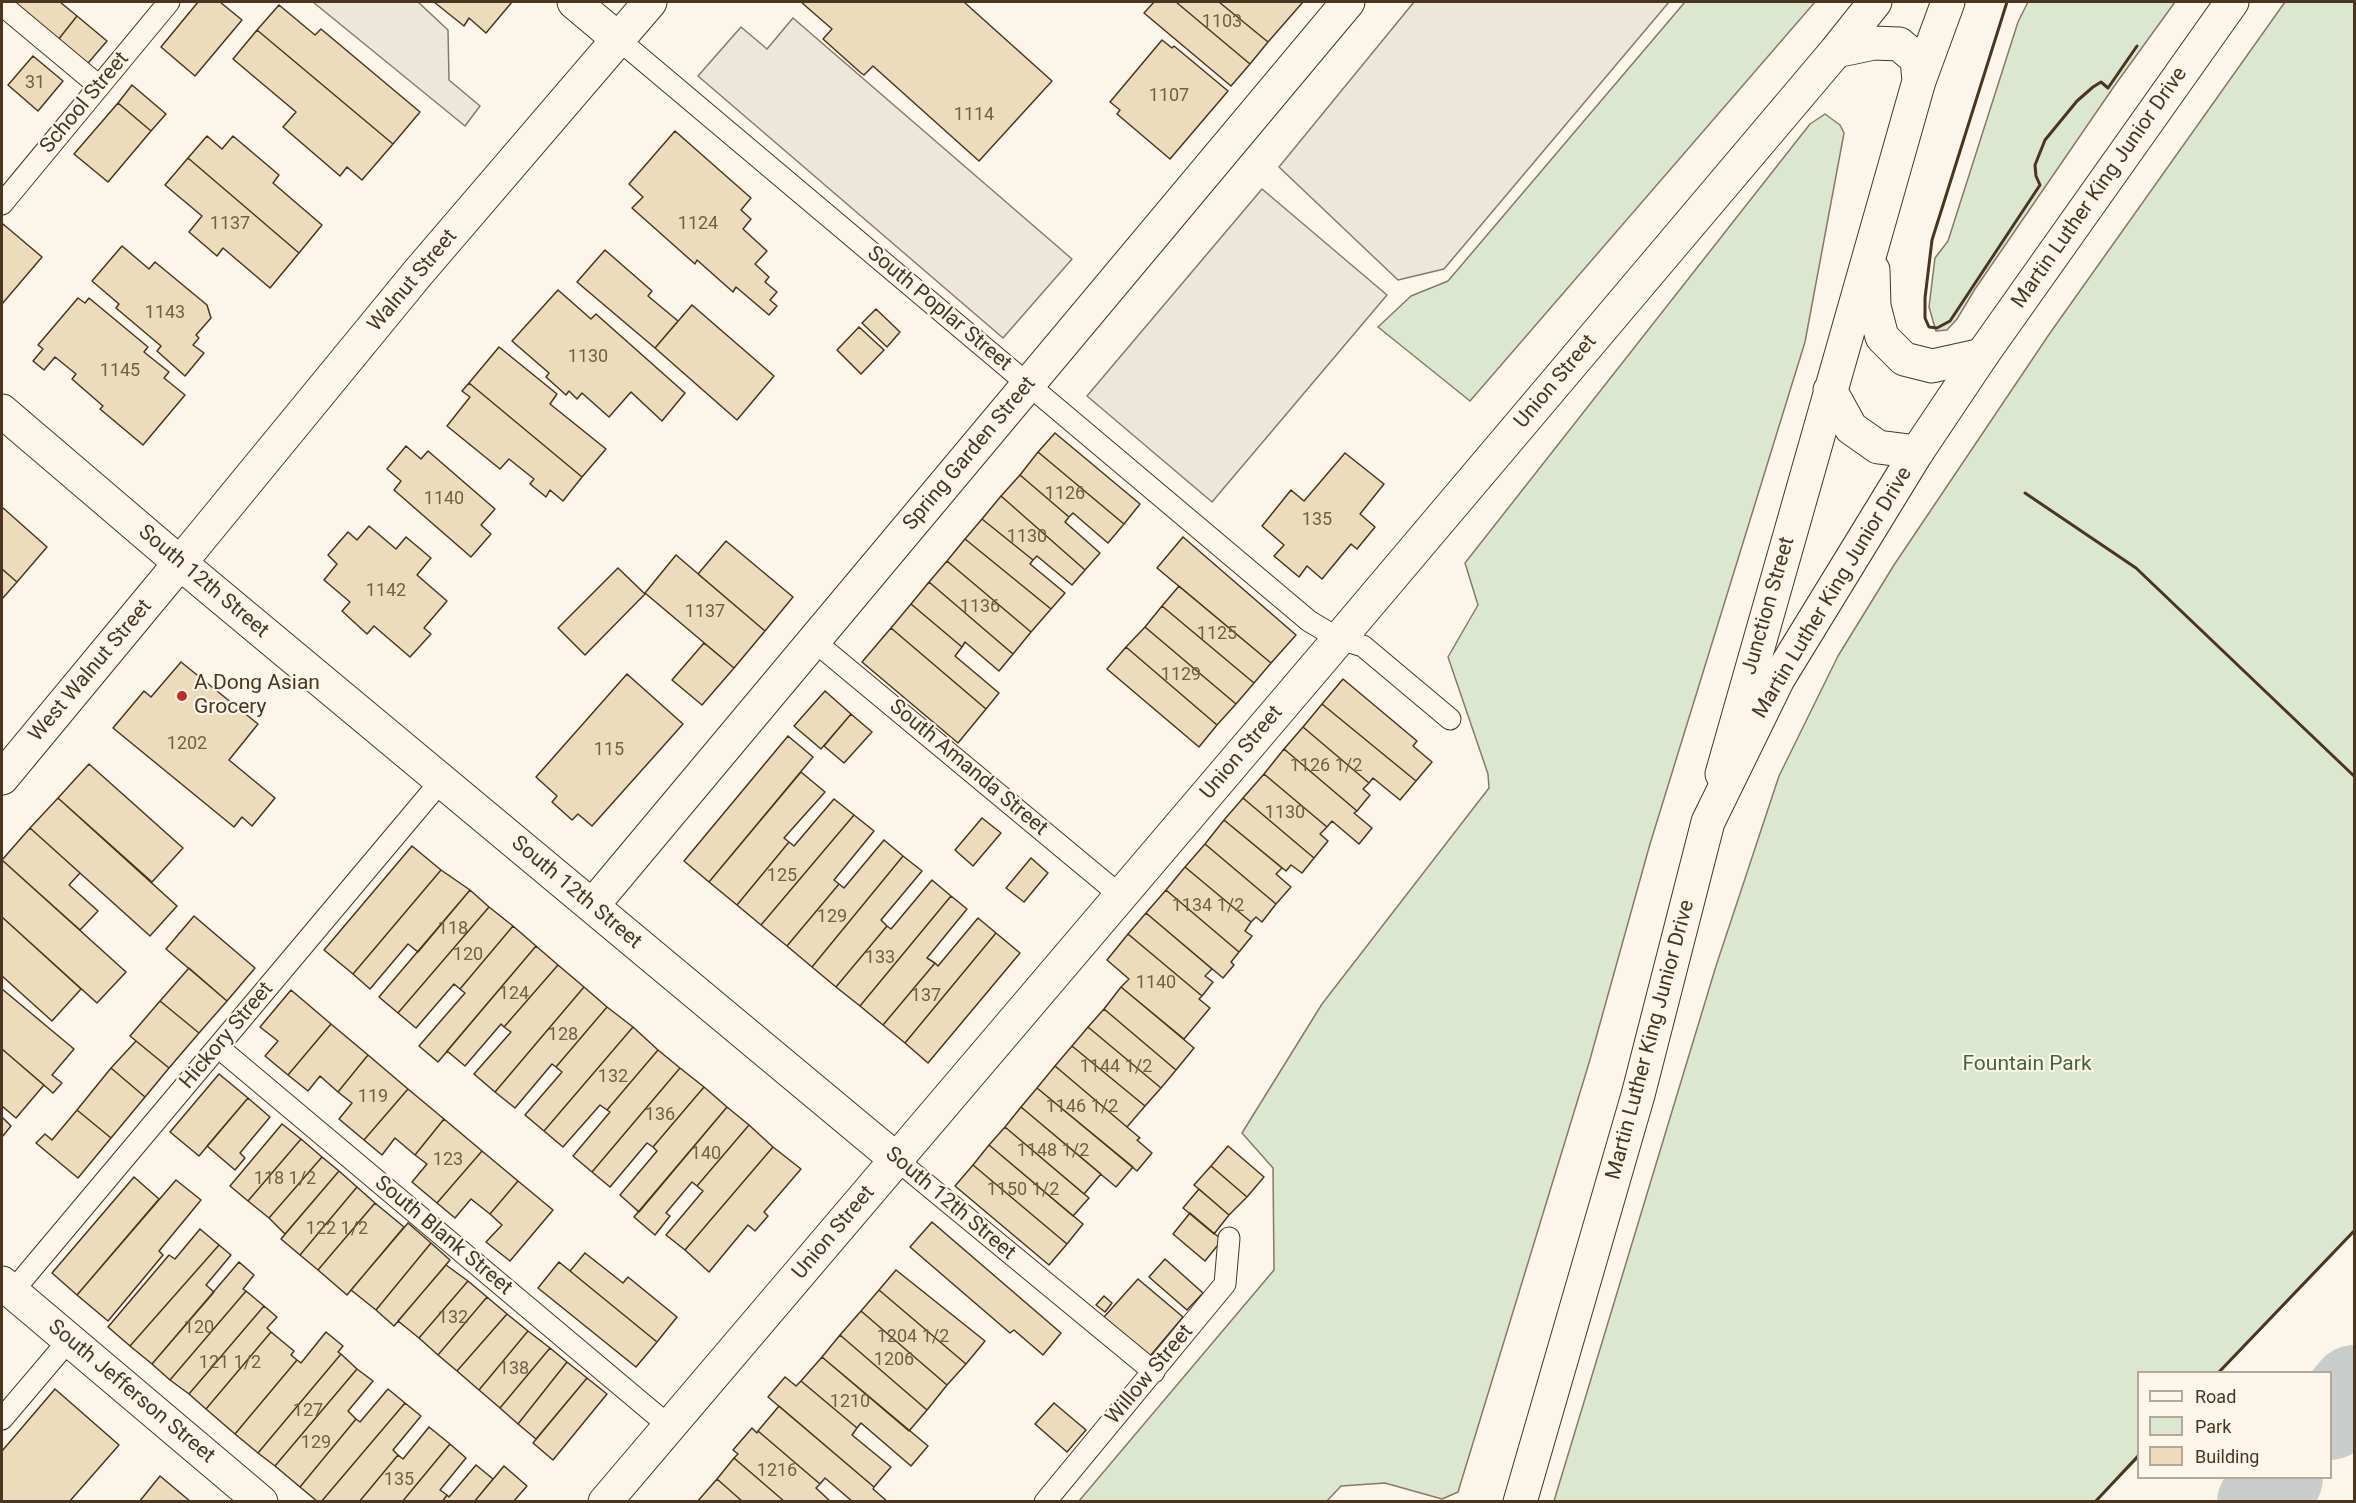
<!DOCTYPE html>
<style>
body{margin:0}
#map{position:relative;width:2356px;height:1503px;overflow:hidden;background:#fbf6e9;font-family:Roboto,sans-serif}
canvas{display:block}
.frame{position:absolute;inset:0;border:3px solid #4a3520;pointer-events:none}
.legend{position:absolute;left:2137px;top:1371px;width:195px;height:108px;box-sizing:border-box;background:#fbf6e9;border:2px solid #b4a999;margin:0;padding:8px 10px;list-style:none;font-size:18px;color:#4a3520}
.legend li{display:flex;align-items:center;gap:12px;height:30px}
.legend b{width:30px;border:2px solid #b4a999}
</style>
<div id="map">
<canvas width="2356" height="1503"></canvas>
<div class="frame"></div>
<ul class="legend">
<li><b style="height:8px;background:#fbf6e9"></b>Road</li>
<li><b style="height:16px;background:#dce7d0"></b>Park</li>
<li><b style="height:16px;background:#ecdcbc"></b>Building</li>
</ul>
</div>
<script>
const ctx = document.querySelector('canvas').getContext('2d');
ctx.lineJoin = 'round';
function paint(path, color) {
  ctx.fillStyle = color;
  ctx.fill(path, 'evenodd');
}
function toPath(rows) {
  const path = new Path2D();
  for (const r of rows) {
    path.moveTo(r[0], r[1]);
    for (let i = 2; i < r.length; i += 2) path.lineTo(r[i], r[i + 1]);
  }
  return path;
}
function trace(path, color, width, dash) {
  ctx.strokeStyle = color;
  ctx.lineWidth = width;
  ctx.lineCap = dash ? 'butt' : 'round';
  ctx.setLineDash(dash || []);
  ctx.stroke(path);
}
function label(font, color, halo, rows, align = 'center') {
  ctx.font = font + ' Roboto,sans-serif';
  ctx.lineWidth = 4.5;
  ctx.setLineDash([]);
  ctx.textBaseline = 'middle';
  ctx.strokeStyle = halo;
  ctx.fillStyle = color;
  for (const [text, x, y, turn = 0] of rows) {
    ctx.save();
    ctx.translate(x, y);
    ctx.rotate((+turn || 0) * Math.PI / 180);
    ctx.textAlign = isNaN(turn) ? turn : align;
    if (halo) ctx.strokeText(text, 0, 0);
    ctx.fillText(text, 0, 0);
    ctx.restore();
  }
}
const green = toPath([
 [1685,2,1815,2,1470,401,1378,327,1411,296,1448,281,1685,2],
 [2028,2,2175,2,2115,85,1975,289,1957,319,1947,330,1936,331,1929,307,1935,258,1948,241,2018,22,2028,2],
 [2285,2,2354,2,2354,1232,2220,1372,2138,1372,2138,1458,2096,1501,1554,1501,1716,966,1779,776,1838,656,1894,565,2050,333,2285,2],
 [1825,114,1840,125,1844,133,1805,342,1650,844,1589,1063,1458,1492,1442,1499,1385,1483,1341,1486,1327,1501,1079,1501,1274,1270,1273,1168,1242,1133,1322,1004,1489,788,1488,774,1448,657,1478,605,1465,563,1810,124,1825,114]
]);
const parking = toPath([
 [313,2,418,2,448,30,449,80,480,106,465,126,313,2],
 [1414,2,1669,2,1444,269,1398,280,1279,167,1414,2],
 [793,18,1072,259,1003,338,698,76,741,27,767,49,793,18],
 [1262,189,1387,295,1212,502,1087,396,1262,189]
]);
const river = toPath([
 [2330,1417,2354,1388],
 [2260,1502,2280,1478]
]);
const building = toPath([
 [2,2,60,2,77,16,54,45,2,2],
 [198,2,220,2,242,20,195,76,161,47,198,2],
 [434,2,512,2,486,33,469,18,464,26,434,2],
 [801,2,964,2,1052,81,979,161,873,66,864,75,861,73,823,39,832,29,801,2],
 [1154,2,1176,2,1250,64,1231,86,1144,13,1154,2],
 [1176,2,1219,2,1268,42,1250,64,1176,2],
 [1219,2,1303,2,1268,42,1219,2],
 [279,5,315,35,321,29,420,112,393,144,257,30,279,5],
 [77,16,107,41,83,69,54,45,77,16],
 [257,30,393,144,362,180,347,167,340,176,283,127,296,112,233,59,257,30],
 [1162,40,1172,48,1174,46,1228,91,1170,159,1117,114,1120,110,1110,102,1162,40],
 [33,56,63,81,38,111,8,85,33,56],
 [132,85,166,114,151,131,118,103,132,85],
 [118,103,151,131,108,182,74,154,118,103],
 [675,131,751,198,741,210,751,219,743,229,767,251,755,264,769,277,765,282,777,292,770,300,777,306,769,315,736,287,733,292,697,260,695,264,632,208,643,197,629,184,675,131],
 [207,136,222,149,233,136,279,175,273,183,322,225,299,253,188,158,207,136],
 [188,158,299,253,270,288,223,248,217,256,189,232,202,216,165,185,188,158],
 [3,224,42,257,2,304,2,226,3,224],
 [122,246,149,269,155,262,207,305,211,318,196,335,199,338,193,345,204,353,185,376,157,351,161,346,116,308,119,304,92,281,122,246],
 [605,250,652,291,648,296,678,321,655,348,577,282,605,250],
 [558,290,591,319,596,314,685,393,662,421,631,392,609,417,582,393,577,399,569,391,566,395,546,377,549,373,512,341,558,290],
 [78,298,85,303,89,298,148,347,144,352,169,372,164,378,185,395,143,445,100,409,103,406,72,379,76,374,55,357,44,370,33,361,43,349,38,345,78,298],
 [692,305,774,376,737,420,655,348,692,305],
 [876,309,900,332,887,347,862,323,876,309],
 [859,327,884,350,861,374,837,350,859,327],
 [499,347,557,394,550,404,606,449,582,477,469,383,499,347],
 [469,383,582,477,563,501,550,490,546,497,530,484,534,479,509,459,500,469,447,426,470,397,462,391,469,383],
 [1055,433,1140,504,1124,524,1038,452,1055,433],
 [406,446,421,459,428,451,495,509,481,525,491,534,471,557,394,490,401,481,387,469,406,446],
 [1038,452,1124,524,1108,543,1073,513,1069,517,1020,475,1038,452],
 [1345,453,1384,484,1360,514,1375,527,1357,549,1351,544,1322,579,1307,566,1299,577,1274,556,1284,545,1262,526,1291,490,1304,501,1345,453],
 [1020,475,1069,517,1065,522,1100,553,1085,570,1001,496,1020,475],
 [1001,496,1085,570,1072,585,1037,556,1033,560,982,519,1001,496],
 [2,507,47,547,17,582,2,569,2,507],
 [982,519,1033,560,1030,564,1065,593,1051,609,965,539,982,519],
 [369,526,396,549,406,537,431,558,417,575,447,601,424,628,431,634,410,657,374,626,367,634,342,611,350,602,324,580,337,564,328,555,348,532,357,540,369,526],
 [1183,537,1296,635,1271,663,1157,568,1183,537],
 [965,539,1051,609,1031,632,947,561,965,539],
 [726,541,793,597,765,631,698,574,726,541],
 [676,555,765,631,734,668,645,593,676,555],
 [947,561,1031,632,1013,654,929,582,947,561],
 [618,568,645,594,585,655,558,628,618,568],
 [2,569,17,582,2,599,2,569],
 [929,582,1013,654,999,671,965,642,962,647,911,604,929,582],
 [1179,586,1271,663,1254,683,1162,606,1179,586],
 [911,604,962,647,955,656,999,693,986,709,891,628,911,604],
 [1162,606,1254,683,1236,704,1145,627,1162,606],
 [1145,627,1236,704,1217,725,1126,647,1145,627],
 [891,628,986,709,958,743,862,662,891,628],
 [704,643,734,668,702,705,672,680,704,643],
 [1126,647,1217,725,1199,747,1107,669,1126,647],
 [181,662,258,724,229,760,275,798,252,826,242,817,234,827,113,728,144,691,151,697,181,662],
 [627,674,683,724,592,826,578,814,572,820,552,802,557,796,536,777,627,674],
 [1343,679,1417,741,1413,746,1432,762,1416,781,1322,704,1343,679],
 [825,691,851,714,821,749,794,726,825,691],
 [1322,704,1416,781,1400,800,1373,778,1369,783,1303,727,1322,704],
 [851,714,872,732,844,763,824,746,851,714],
 [1303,727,1369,783,1363,789,1370,795,1357,811,1284,749,1303,727],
 [788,736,813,757,709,882,684,861,788,736],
 [1284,749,1357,811,1354,813,1372,828,1359,844,1332,821,1327,827,1264,774,1284,749],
 [89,764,183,848,152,882,58,798,89,764],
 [801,772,825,792,784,838,789,842,737,905,709,882,801,772],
 [1264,774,1327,827,1320,834,1328,841,1314,858,1243,798,1264,774],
 [58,798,177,906,150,936,30,828,58,798],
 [1243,798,1314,858,1302,873,1291,865,1286,871,1224,820,1243,798],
 [834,799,854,815,761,925,737,905,789,842,794,846,834,799],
 [854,815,874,831,834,880,839,884,787,946,761,925,854,815],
 [982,818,1001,833,973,866,955,850,982,818],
 [1224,820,1282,868,1276,874,1291,887,1276,904,1205,844,1224,820],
 [30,828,80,873,69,885,98,911,80,930,2,860,30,828],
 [884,840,903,856,812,967,787,946,839,884,844,888,884,840],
 [1205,844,1276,904,1262,922,1256,917,1251,922,1185,867,1205,844],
 [412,846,441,870,353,974,324,950,412,846],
 [903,856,922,871,881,920,887,926,836,987,812,967,903,856],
 [1031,858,1048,873,1024,902,1006,888,1031,858],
 [2,860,126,972,97,1003,2,917,2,860],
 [1185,867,1251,922,1245,931,1252,936,1239,952,1166,890,1185,867],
 [441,870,470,890,418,952,408,944,370,989,353,974,441,870],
 [932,880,951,896,860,1006,836,987,887,926,891,929,932,880],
 [470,890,489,907,398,1013,379,997,470,890],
 [1166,890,1239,952,1231,962,1234,965,1223,978,1146,913,1166,890],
 [951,896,967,909,927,958,935,963,883,1025,860,1006,951,896],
 [489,907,513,926,460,989,454,984,416,1028,398,1013,489,907],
 [1146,913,1212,969,1205,976,1213,982,1202,996,1128,934,1146,913],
 [194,916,255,968,227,1001,166,949,194,916],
 [2,917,81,989,52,1021,2,976,2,917],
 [978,918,996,933,905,1043,883,1025,935,963,938,966,978,918],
 [513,926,536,946,438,1062,419,1046,465,993,460,989,513,926],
 [996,933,1020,953,928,1063,905,1043,996,933],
 [1128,934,1202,996,1199,999,1210,1008,1184,1039,1121,987,1129,979,1107,960,1128,934],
 [536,946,558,965,504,1027,501,1024,465,1066,447,1051,536,946],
 [558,965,584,987,495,1092,474,1074,511,1032,504,1027,558,965],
 [189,968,227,1001,199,1033,160,1001,189,968],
 [584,987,607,1007,556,1067,552,1064,515,1108,495,1092,584,987],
 [1121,987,1194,1048,1176,1070,1104,1009,1121,987],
 [2,989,74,1049,52,1075,62,1083,53,1093,2,1049,2,989],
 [291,990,331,1024,288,1075,265,1056,278,1041,260,1027,291,990],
 [160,1001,199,1033,169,1068,130,1036,160,1001],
 [607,1007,633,1027,544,1131,525,1115,562,1072,556,1067,607,1007],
 [1104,1009,1176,1070,1161,1088,1088,1027,1104,1009],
 [331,1024,368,1055,338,1092,320,1076,308,1091,288,1075,331,1024],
 [633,1027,658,1050,607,1110,600,1105,563,1147,544,1131,633,1027],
 [1088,1027,1161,1088,1145,1106,1072,1046,1088,1027],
 [136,1041,169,1068,145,1097,111,1068,136,1041],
 [1072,1046,1145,1106,1127,1127,1055,1066,1072,1046],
 [2,1049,44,1085,16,1118,2,1106,2,1049],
 [658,1050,680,1068,592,1172,573,1156,610,1112,607,1110,658,1050],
 [368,1055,408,1089,364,1140,339,1119,352,1103,338,1092,368,1055],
 [1055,1066,1140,1138,1137,1140,1152,1153,1137,1171,1037,1088,1055,1066],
 [111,1068,145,1097,111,1138,77,1110,111,1068],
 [680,1068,704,1087,653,1147,647,1143,610,1187,592,1172,680,1068],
 [219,1074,248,1098,199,1156,170,1132,219,1074],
 [704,1087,727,1107,639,1212,620,1195,657,1151,653,1147,704,1087],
 [1037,1088,1133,1167,1116,1187,1021,1107,1037,1088],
 [408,1089,444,1119,415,1155,395,1138,382,1155,364,1140,408,1089],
 [248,1098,270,1117,240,1153,245,1158,235,1170,207,1146,248,1098],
 [727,1107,749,1125,697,1186,692,1182,666,1213,670,1216,655,1235,634,1217,727,1107],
 [1021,1107,1101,1174,1084,1194,1005,1127,1021,1107],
 [77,1110,111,1138,78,1178,36,1143,45,1134,52,1140,77,1110],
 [2,1117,11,1126,2,1137,2,1117],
 [444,1119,482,1151,437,1203,412,1182,427,1164,415,1155,444,1119],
 [282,1124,301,1139,248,1201,230,1186,282,1124],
 [749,1125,773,1147,685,1250,666,1235,703,1191,697,1186,749,1125],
 [1005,1127,1089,1198,1073,1216,989,1145,1005,1127],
 [301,1139,322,1157,269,1218,248,1201,301,1139],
 [989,1145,1083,1224,1067,1244,973,1165,989,1145],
 [1228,1146,1264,1177,1247,1197,1211,1166,1228,1146],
 [773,1147,801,1169,764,1212,768,1216,755,1231,748,1225,709,1272,685,1250,773,1147],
 [482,1151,518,1181,490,1214,471,1199,455,1218,437,1203,482,1151],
 [322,1157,339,1171,285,1234,269,1218,322,1157],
 [973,1165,1067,1244,1049,1265,955,1186,973,1165],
 [1211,1166,1247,1197,1229,1215,1194,1185,1211,1166],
 [339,1171,357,1187,300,1255,281,1239,339,1171],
 [134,1177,159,1199,77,1295,52,1273,134,1177],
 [176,1180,201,1200,159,1251,163,1255,108,1321,77,1295,176,1180],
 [518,1181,553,1210,510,1261,486,1242,502,1225,490,1214,518,1181],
 [357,1187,375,1203,318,1270,300,1255,357,1187],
 [1199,1189,1229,1215,1214,1234,1183,1208,1199,1189],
 [375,1203,404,1227,347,1295,318,1270,375,1203],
 [1190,1213,1222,1240,1205,1261,1173,1234,1190,1213],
 [932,1222,1061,1333,1043,1355,1014,1330,1010,1333,910,1247,932,1222],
 [408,1223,431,1243,376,1310,351,1290,408,1223],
 [200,1229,219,1245,130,1346,108,1327,169,1255,175,1259,200,1229],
 [431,1243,450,1260,394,1326,376,1310,431,1243],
 [219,1245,231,1255,206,1285,214,1292,152,1364,130,1346,219,1245],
 [585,1253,623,1283,628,1277,677,1317,657,1342,570,1271,585,1253],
 [1165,1259,1203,1293,1187,1310,1149,1277,1165,1259],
 [239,1262,254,1275,243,1289,246,1291,170,1380,152,1364,239,1262],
 [559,1262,657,1342,636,1367,538,1288,559,1262],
 [446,1265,468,1281,419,1338,398,1321,446,1265],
 [896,1270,985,1341,966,1364,879,1290,896,1270],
 [1138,1279,1183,1317,1150,1356,1104,1317,1138,1279],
 [468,1281,487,1297,438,1355,419,1338,468,1281],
 [879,1290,966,1364,947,1385,861,1311,879,1290],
 [246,1291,264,1306,189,1394,170,1380,246,1291],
 [1104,1296,1112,1303,1105,1312,1096,1305,1104,1296],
 [487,1297,507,1314,457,1371,438,1355,487,1297],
 [264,1306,277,1317,267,1328,271,1332,206,1409,189,1394,264,1306],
 [861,1311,947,1385,927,1410,840,1335,861,1311],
 [507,1314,528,1331,479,1390,457,1371,507,1314],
 [528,1331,550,1348,500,1408,479,1390,528,1331],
 [271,1332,294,1351,291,1355,297,1360,235,1434,206,1409,271,1332],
 [326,1332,343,1346,338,1352,341,1354,258,1453,235,1434,297,1360,301,1363,326,1332],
 [840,1335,927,1410,909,1431,822,1357,840,1335],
 [550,1348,567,1362,518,1424,500,1408,550,1348],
 [341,1354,357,1369,275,1466,258,1453,341,1354],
 [822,1357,928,1446,911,1466,861,1423,857,1428,801,1381,822,1357],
 [567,1362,587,1378,536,1439,518,1424,567,1362],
 [357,1369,373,1381,348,1411,356,1419,300,1487,275,1466,357,1369],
 [785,1377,796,1386,801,1381,857,1428,852,1435,891,1467,874,1487,768,1397,785,1377],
 [587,1378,607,1394,553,1460,533,1443,587,1378],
 [55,1389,119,1445,69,1502,2,1502,2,1451,55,1389],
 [388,1389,405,1403,321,1502,318,1502,300,1487,356,1419,360,1422,388,1389],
 [405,1403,421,1416,393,1450,398,1455,359,1502,321,1502,405,1403],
 [1054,1403,1086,1430,1067,1452,1035,1424,1054,1403],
 [779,1406,874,1487,873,1489,888,1502,853,1502,825,1478,820,1484,758,1431,779,1406],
 [429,1427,450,1444,402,1502,359,1502,398,1455,403,1459,429,1427],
 [752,1428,757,1433,758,1431,820,1484,816,1488,831,1502,785,1502,734,1458,738,1454,733,1450,752,1428],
 [450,1444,466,1458,440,1490,447,1495,442,1502,402,1502,450,1444],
 [734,1458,785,1502,743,1502,717,1479,734,1458],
 [476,1465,493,1479,474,1502,442,1502,447,1495,449,1497,476,1465],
 [504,1466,527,1486,513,1502,474,1502,504,1466],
 [160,1476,191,1502,139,1502,160,1476],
 [717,1479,743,1502,697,1502,717,1479]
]);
const service = toPath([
 [2,5,99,86],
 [618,39,1309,621,1339,639,1363,646,1450,719],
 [2,204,169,2],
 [814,641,1121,896],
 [218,1047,669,1426],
 [897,1160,1154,1372],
 [12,1292,441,781],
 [2,1419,69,1340],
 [1045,1502,1225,1284,1229,1238]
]);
const minor = toPath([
 [574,2,618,39],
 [1919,81,1948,2],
 [1873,270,1874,306,1882,337,1904,359,1932,366,1982,355],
 [1830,390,1851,428,1878,447,1917,452],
 [180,563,897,1160],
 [1722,774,1919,81,1917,59,1899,44,1874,43,1836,51],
 [592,906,1348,2],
 [2,1283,261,1502],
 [605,1502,1339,639,1836,51,1875,2]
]);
const tertiary = toPath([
 [2,778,180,563]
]);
const secondary = toPath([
 [1520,1502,1638,1095,1708,822,1778,679,1917,452,1982,355,2232,2]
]);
const primary = toPath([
 [2,411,180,563,417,274,650,2]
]);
const wall = toPath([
 [2007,2,1932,240,1925,298,1925,318,1929,327,1937,328,1950,321,2040,185,2036,176,2035,165,2045,140,2077,101,2093,87,2101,82,2108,88,2137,46],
 [2025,493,2136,568,2354,776],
 [2219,1372,2354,1231],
 [2095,1502,2138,1456]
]);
const markers = [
 [182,696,6,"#c62828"]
];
const numberNames = [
 ["1103",1222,22],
 ["31",35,83],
 ["1107",1169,96],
 ["1114",974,115],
 ["1137",230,224],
 ["1124",698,224],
 ["1143",165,313],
 ["1130",588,357],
 ["1145",120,371],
 ["1126",1065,494],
 ["1140",444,499],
 ["135",1317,520],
 ["1130",1027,537],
 ["1142",386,591],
 ["1136",980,607],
 ["1137",705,612],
 ["1125",1217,634],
 ["1129",1181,675],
 ["1202",187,744],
 ["115",609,750],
 ["1126 1/2",1326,766],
 ["1130",1285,813],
 ["125",782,876],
 ["1134 1/2",1208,906],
 ["129",832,917],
 ["118",453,929],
 ["120",468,955],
 ["133",880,958],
 ["1140",1156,983],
 ["124",514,994],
 ["137",926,996],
 ["128",563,1035],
 ["1144 1/2",1116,1067],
 ["132",613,1077],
 ["119",373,1097],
 ["1146 1/2",1082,1107],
 ["136",660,1115],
 ["1148 1/2",1053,1151],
 ["140",706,1154],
 ["123",448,1160],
 ["118 1/2",285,1179],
 ["1150 1/2",1023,1190],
 ["122 1/2",337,1229],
 ["132",453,1318],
 ["120",199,1328],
 ["1204 1/2",913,1337],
 ["1206",894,1360],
 ["121 1/2",230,1363],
 ["138",514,1369],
 ["1210",850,1402],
 ["127",308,1411],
 ["129",316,1443],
 ["1216",777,1471],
 ["135",399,1480]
];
const streetNames = [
 ["School Street",85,103,-50],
 ["Martin Luther King Junior Drive",2100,188,-55],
 ["Walnut Street",413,281,-50],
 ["South Poplar Street",939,309,40],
 ["Union Street",1556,382,-50],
 ["Spring Garden Street",970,454,-50],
 ["South 12th Street",203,582,40],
 ["Martin Luther King Junior Drive",1833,593,-59],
 ["Junction Street",1769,606,-74],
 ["West Walnut Street",91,671,-50],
 ["Union Street",1242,753,-50],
 ["South Amanda Street",968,768,40],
 ["South 12th Street",576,893,40],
 ["Hickory Street",227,1036,-50],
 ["Martin Luther King Junior Drive",1651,1040,-75],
 ["South 12th Street",950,1204,40],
 ["Union Street",834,1233,-50],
 ["South Blank Street",443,1236,40],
 ["Willow Street",1150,1375,-50],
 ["South Jefferson Street",131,1392,40]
];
const poiNames = [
 ["A Dong Asian",194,684],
 ["Grocery",194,708]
];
const parkNames = [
 ["Fountain Park",2027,1065]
];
paint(green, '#dce7d0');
trace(green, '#887966', 1.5);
paint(parking, '#ede7d9');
trace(parking, '#887966', 1.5);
trace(river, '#c9cecd', 86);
paint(building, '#ecdcbc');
trace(building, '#4a3520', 1.5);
trace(service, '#4a3520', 23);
trace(minor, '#4a3520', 35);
trace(tertiary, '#4a3520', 35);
trace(secondary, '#4a3520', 35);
trace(primary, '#4a3520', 35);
trace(service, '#fbf6e9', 21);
trace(minor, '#fbf6e9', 33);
trace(tertiary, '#fbf6e9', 33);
trace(secondary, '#fbf6e9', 33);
trace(primary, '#fbf6e9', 33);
trace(wall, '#4a3520', 3);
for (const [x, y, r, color] of markers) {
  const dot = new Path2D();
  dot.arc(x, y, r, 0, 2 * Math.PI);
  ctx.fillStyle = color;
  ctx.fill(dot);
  trace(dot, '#fbf6e9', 2);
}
label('18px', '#725f47', null, numberNames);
label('21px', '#4a3520', '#fbf6e9', streetNames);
label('21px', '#4a3520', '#fbf6e9', poiNames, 'left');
label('21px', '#436837', '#fbf6e9', parkNames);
</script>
